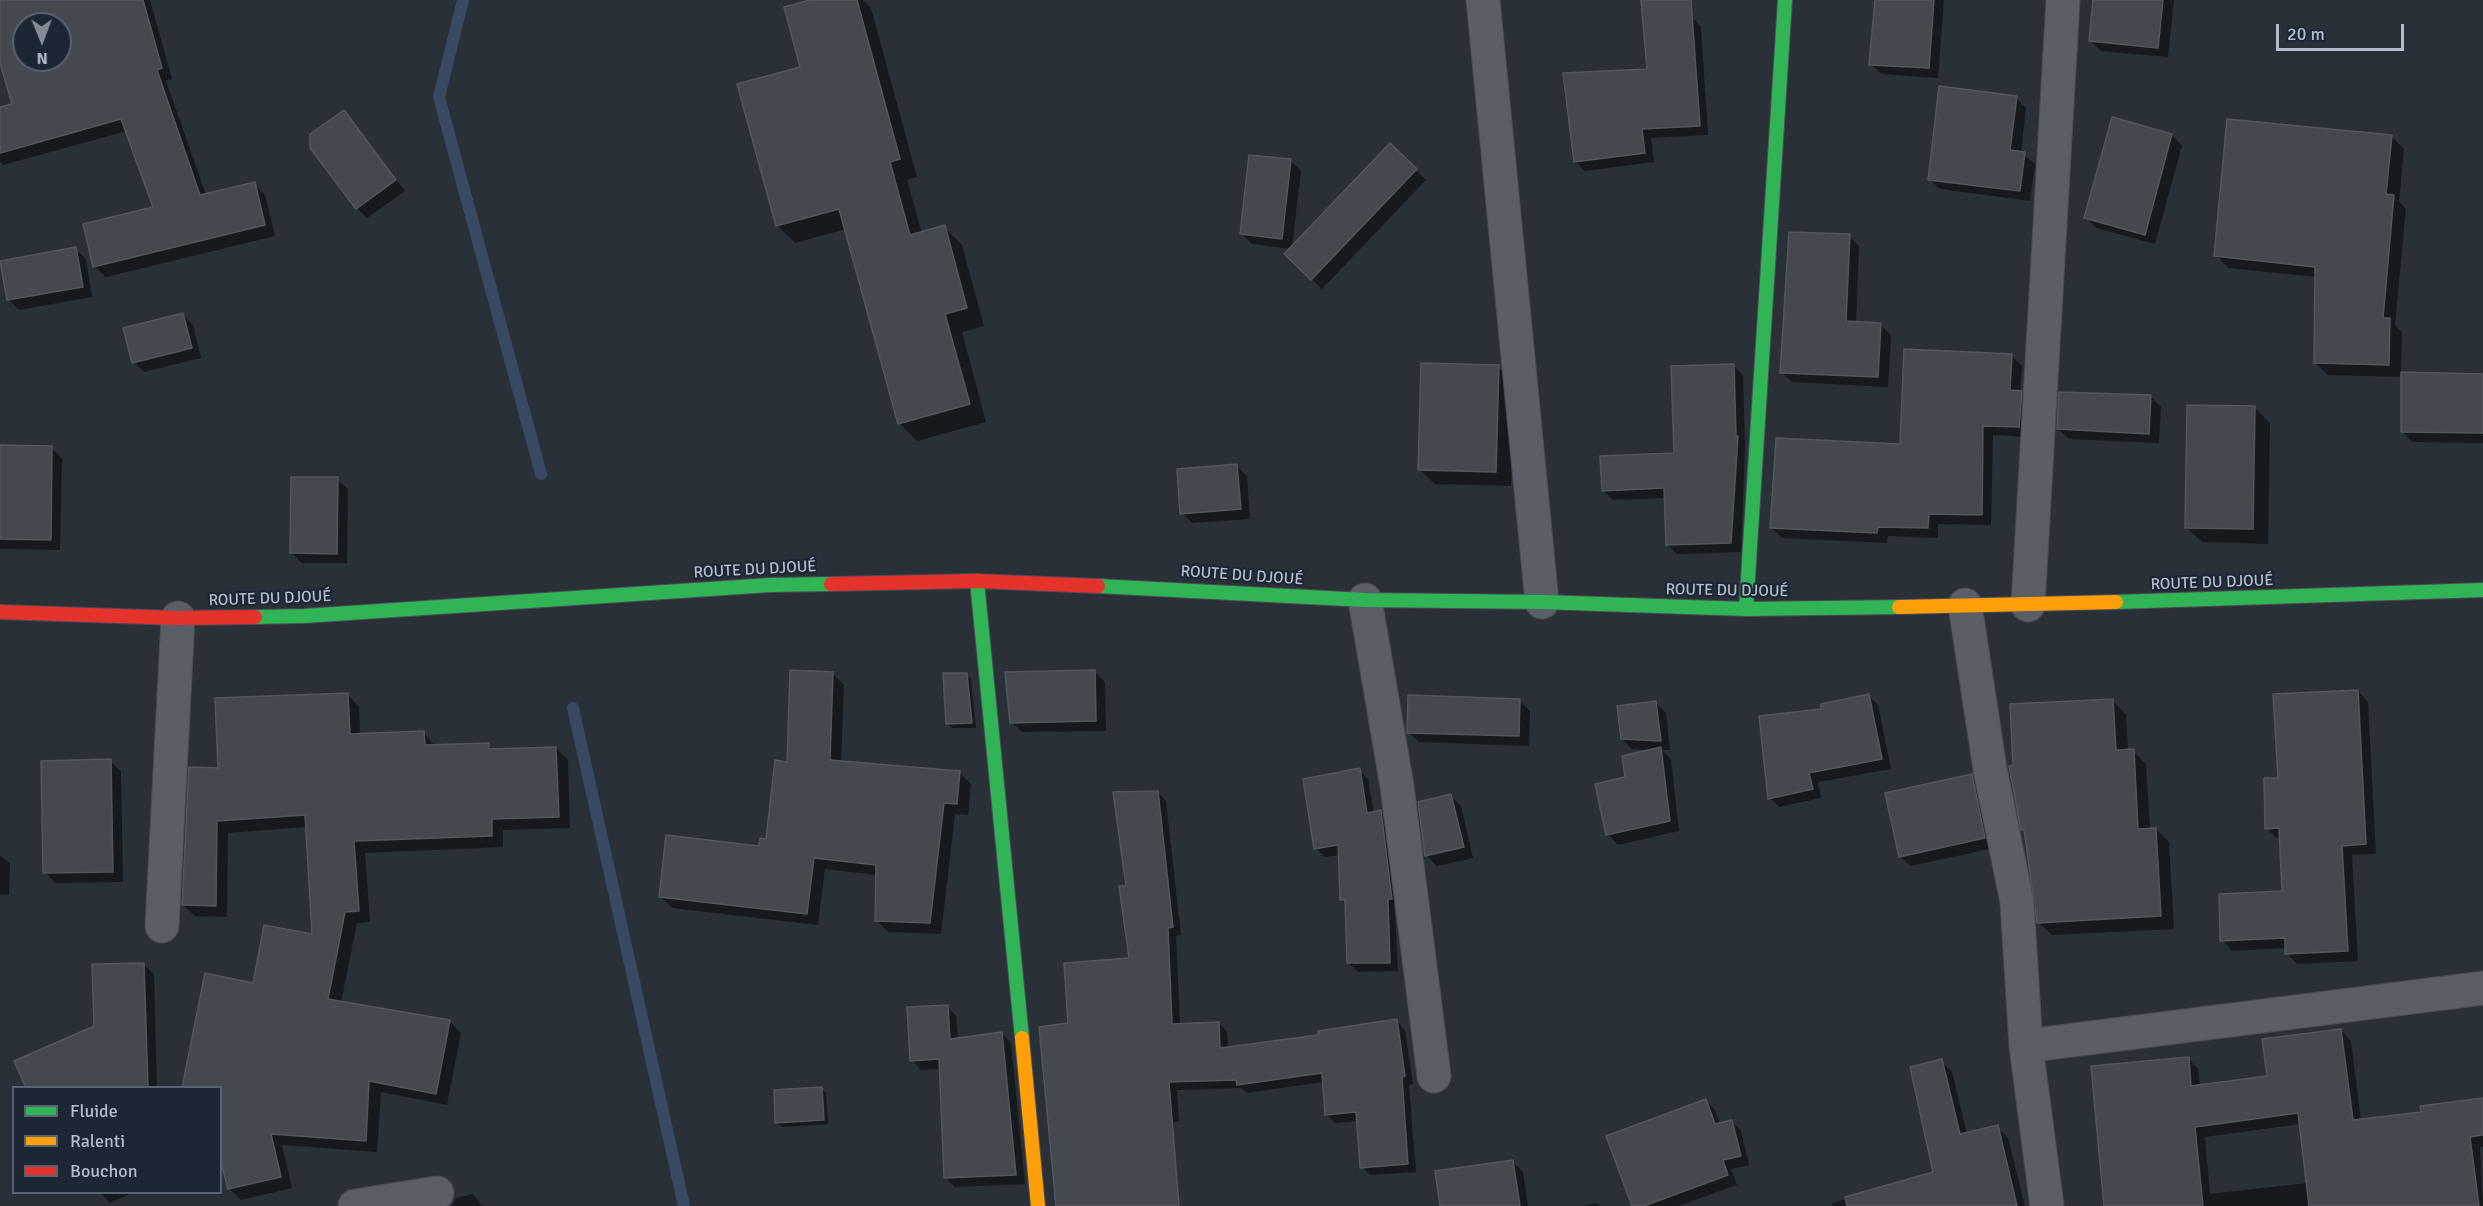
<!DOCTYPE html>
<meta charset="utf-8">
<style>
body{margin:0}
#map{position:relative;width:2483px;height:1206px;overflow:hidden;background:#2a3038;font-family:Signika,sans-serif}
canvas{display:block}
.legend{position:absolute;left:12px;top:1086px;width:210px;height:108px;box-sizing:border-box;background:#1d2633;border:2px solid #59626f;margin:0;padding:8px 10px;list-style:none;font-size:18px;color:#b4bcc9}
.legend li{display:flex;align-items:center;gap:12px;height:30px}
.legend b{width:30px;border:2px solid #59626f}
.north{position:absolute;left:12px;top:12px;width:60px;height:60px;box-sizing:border-box;background:#1d2633;border:2px solid #59626f;border-radius:50%;rotate:179deg;font-size:16px;font-weight:700;line-height:24px;text-align:center;color:#b4bcc9}
.north::after{content:'';display:block;margin:auto;width:21px;height:27px;background:#848b96;clip-path:polygon(50% 0,100% 100%,50% 72%,0 100%)}
.scale{position:absolute;left:2276px;top:24px;width:128px;height:27px;box-sizing:border-box;border:3px solid #b4bcc9;border-top:0;padding-left:8px;font-size:18px;line-height:21px;white-space:nowrap;color:#b4bcc9;-webkit-text-stroke:4px #1d2633;paint-order:stroke}
</style>
<div id="map">
<canvas width="2483" height="1206"></canvas>
<ul class="legend">
<li><b style="height:8px;background:#30b455"></b>Fluide</li>
<li><b style="height:8px;background:#ff9f0a"></b>Ralenti</li>
<li><b style="height:8px;background:#e5322d"></b>Bouchon</li>
</ul>
<div class="north">N</div>
<div class="scale">20 m</div>
</div>
<script>
const ctx = document.querySelector('canvas').getContext('2d');
ctx.lineJoin = 'round';
function paint(path, color) {
  ctx.fillStyle = color;
  ctx.fill(path, 'evenodd');
}
function toPath(rows) {
  const path = new Path2D();
  for (const r of rows) {
    path.moveTo(r[0], r[1]);
    for (let i = 2; i < r.length; i += 2) path.lineTo(r[i], r[i + 1]);
  }
  return path;
}
function trace(path, color, width, dash) {
  ctx.strokeStyle = color;
  ctx.lineWidth = width;
  ctx.lineCap = dash ? 'butt' : 'round';
  ctx.setLineDash(dash || []);
  ctx.stroke(path);
}
function label(font, color, halo, rows, align = 'center') {
  ctx.font = font + ' Signika,sans-serif';
  ctx.lineWidth = 4.5;
  ctx.setLineDash([]);
  ctx.textBaseline = 'middle';
  ctx.strokeStyle = halo;
  ctx.fillStyle = color;
  for (const [text, x, y, turn = 0] of rows) {
    ctx.save();
    ctx.translate(x, y);
    ctx.rotate((+turn || 0) * Math.PI / 180);
    ctx.textAlign = isNaN(turn) ? turn : align;
    if (halo) ctx.strokeText(text, 0, 0);
    ctx.fillText(text, 0, 0);
    ctx.restore();
  }
}
const shadow = toPath([
 [0,0,150,0,172,79,166,81,206,195,254,184,265,195,275,236,106,277,94,266,155,208,127,131,3,165,0,162,0,109,13,105,0,58],
 [24,24,60,24,60,60,24,60],
 [816,0,863,0,871,8,917,177,907,180,922,233,944,227,962,245,984,326,962,332,986,422,917,441,899,423,846,229,795,243,777,225],
 [1876,0,1944,0,1938,78,1881,74,1871,64],
 [2094,0,2174,0,2168,57,2101,51,2091,41],
 [1692,17,1701,27,1708,135,1651,138,1654,162,1585,171,1575,161],
 [2016,98,2026,108,2021,153,2035,164,2030,201,1940,189,1929,179],
 [343,111,405,191,367,218,357,208],
 [2172,135,2182,146,2155,244,2096,228,2086,218],
 [2391,136,2404,149,2399,201,2406,209,2395,325,2402,332,2401,374,2483,375,2483,443,2412,442,2402,431,2402,377,2328,375,2315,363,2317,277,2228,268,2216,255],
 [1390,145,1426,180,1322,289,1296,264,1291,249,1252,244,1242,234,1290,160,1301,171,1292,247],
 [1849,236,1859,246,1856,323,1880,324,1891,335,1888,387,1792,382,1781,372],
 [75,249,86,259,92,297,19,310,8,299],
 [182,314,193,325,201,358,144,372,134,362],
 [2011,355,2022,366,2020,392,2031,403,2029,437,1993,435,1991,525,1938,524,1938,538,1888,536,1887,543,1782,538,1772,528,1901,446],
 [1734,366,1743,375,1745,445,1741,552,1677,554,1668,545,1666,498,1613,500,1603,490,1676,455],
 [1499,367,1514,382,1511,486,1435,484,1419,469],
 [2150,396,2161,407,2159,443,2069,439,2058,429],
 [2255,408,2270,423,2268,544,2202,542,2186,527],
 [0,447,51,448,62,458,60,550,0,549],
 [1237,466,1247,476,1250,519,1192,523,1182,513],
 [337,479,348,489,347,563,302,563,292,553],
 [1095,672,1105,682,1106,731,1022,732,1011,722],
 [832,673,844,685,841,763,959,772,971,784,968,815,955,814,941,934,888,932,876,920,878,875,825,869,818,925,672,908,660,896,761,847,767,840,788,763],
 [966,674,971,679,976,728,952,728,947,723],
 [2358,691,2368,702,2376,854,2352,855,2358,961,2297,964,2287,953,2287,948,2232,951,2222,940,2284,893,2281,838,2277,838,2266,828,2279,779],
 [348,695,359,707,360,735,424,733,435,746,488,744,494,750,556,748,568,760,570,828,503,830,503,847,365,853,370,922,357,923,341,1003,449,1021,461,1033,447,1105,381,1092,377,1152,282,1145,292,1188,241,1200,229,1188,254,984,314,936,307,827,228,833,227,917,195,916,183,905,219,770],
 [1869,696,1878,705,1891,769,1818,782,1821,798,1779,807,1770,798,1823,710],
 [1519,700,1530,711,1529,746,1419,742,1408,732],
 [2113,701,2126,714,2128,751,2133,751,2146,764,2150,829,2156,829,2169,842,2174,929,2052,935,2038,922,2026,832,2023,829],
 [1656,703,1666,713,1670,750,1662,750,1671,759,1679,831,1618,845,1608,834,1626,779,1650,750,1632,749,1622,739],
 [110,761,121,771,123,882,55,883,45,872],
 [1359,770,1368,779,1374,813,1381,812,1390,821,1398,971,1358,972,1348,963,1346,904,1341,900,1340,855,1325,857,1316,848],
 [1971,776,1982,786,1994,848,1910,866,1900,856],
 [1158,792,1166,801,1181,935,1176,936,1180,1025,1219,1023,1227,1032,1228,1049,1320,1037,1397,1021,1405,1030,1413,1084,1409,1085,1416,1172,1370,1175,1362,1167,1358,1121,1335,1123,1326,1114,1324,1082,1247,1093,1242,1088,1177,1090,1179,1121,1103,1140,1117,1206,1058,1206,1070,1024,1131,960,1127,887],
 [1451,796,1461,806,1473,858,1437,866,1426,855],
 [0,855,10,864,9,895,0,895],
 [143,964,154,974,157,1088,84,1088,95,1027],
 [947,1006,956,1016,958,1040,1002,1033,1011,1043,1025,1184,955,1187,946,1178,941,1069,921,1070,912,1060],
 [2341,1030,2351,1041,2361,1121,2422,1113,2483,1099,2483,1147,2480,1147,2483,1206,2153,1206,2188,1058,2198,1069,2200,1086,2269,1077],
 [2301,1124,2308,1183,2210,1194,2205,1137],
 [1941,1061,1952,1072,1967,1134,1997,1127,2008,1138,2025,1206,1833,1206,1832,1203,1935,1173],
 [821,1089,826,1093,828,1124,782,1127,777,1122],
 [1706,1101,1715,1110,1720,1124,1731,1121,1741,1131,1749,1165,1731,1169,1737,1185,1678,1206,1633,1206],
 [1513,1162,1523,1172,1528,1206,1441,1206],
 [100,1192,134,1192,110,1203],
 [473,1194,482,1206,452,1206,456,1198],
 [1597,1203,1600,1206,1583,1206]
]);
const stream = toPath([
 [463,0,439,97,541,474],
 [573,708,684,1206]
]);
const building = toPath([
 [0,0,143,0,162,68,157,70,200,195,255,182,265,225,93,267,83,224,153,207,121,119,0,153,0,107,12,104,0,63,0,0],
 [24,24,60,24,60,60,24,60,24,24],
 [810,0,857,0,900,159,890,162,910,235,945,225,967,308,945,314,970,404,898,424,839,209,776,226,737,84,800,67,784,7,810,0],
 [1641,0,1691,0,1700,126,1642,129,1645,153,1574,162,1563,73,1647,69,1641,0],
 [1875,0,1934,0,1929,68,1869,65,1875,0],
 [2093,0,2163,0,2158,48,2089,41,2093,0],
 [1939,86,2017,96,2010,150,2025,152,2020,191,1928,180,1939,86],
 [344,110,396,180,356,209,310,148,310,134,344,110],
 [2112,117,2172,134,2145,235,2084,218,2112,117],
 [2227,119,2392,135,2386,194,2394,195,2383,318,2390,318,2389,365,2314,363,2315,267,2214,256,2227,119],
 [1390,143,1417,169,1311,280,1284,254,1390,143],
 [1249,155,1291,159,1282,239,1240,234,1249,155],
 [1789,232,1850,234,1846,321,1881,323,1878,377,1780,373,1789,232],
 [76,247,83,287,7,300,0,261,76,247],
 [183,313,192,348,132,363,123,328,183,313],
 [1904,349,2012,354,2010,390,2022,391,2019,427,1983,426,1982,515,1929,514,1928,528,1878,527,1877,533,1770,528,1776,438,1900,444,1904,349],
 [1421,363,1499,365,1496,472,1418,470,1421,363],
 [1734,364,1736,436,1738,436,1731,543,1666,545,1664,488,1602,491,1600,456,1674,453,1671,366,1734,364],
 [2401,372,2483,374,2483,433,2401,432,2401,372],
 [2059,392,2151,395,2149,434,2057,429,2059,392],
 [2187,405,2255,406,2253,529,2185,528,2187,405],
 [0,445,52,446,51,540,0,539,0,445],
 [1237,464,1241,509,1180,514,1177,469,1237,464],
 [291,477,338,477,337,554,290,553,291,477],
 [790,670,833,672,830,760,960,771,957,804,944,803,930,923,875,921,876,865,814,858,807,914,659,897,666,835,759,846,760,838,766,839,775,760,787,762,790,670],
 [1095,670,1096,721,1010,723,1005,672,1095,670],
 [943,673,967,673,972,723,946,724,943,673],
 [2358,690,2366,844,2342,846,2348,951,2285,954,2285,938,2220,941,2219,894,2282,891,2279,828,2265,829,2264,778,2278,778,2273,694,2358,690],
 [348,693,350,734,424,731,425,745,489,743,489,749,556,747,559,817,492,819,492,836,354,841,359,911,345,912,328,999,450,1020,436,1094,369,1081,366,1141,271,1134,281,1177,228,1189,220,1158,220,1088,182,1088,205,973,253,983,264,925,312,934,305,815,217,821,216,906,182,905,189,767,218,768,215,698,348,693],
 [1869,694,1882,759,1809,773,1813,789,1768,799,1759,716,1821,709,1821,704,1869,694],
 [1408,695,1520,699,1519,736,1407,733,1408,695],
 [2113,699,2116,750,2134,749,2138,829,2156,828,2161,916,2037,923,2024,829,2021,830,2009,766,2013,765,2010,704,2113,699],
 [1656,701,1661,741,1621,739,1617,706,1656,701],
 [1661,747,1670,821,1606,835,1595,784,1625,777,1622,756,1661,747],
 [111,759,113,872,43,873,41,761,111,759],
 [1360,768,1367,813,1381,810,1392,899,1388,899,1390,963,1347,963,1345,900,1340,900,1338,845,1314,849,1303,779,1360,768],
 [1972,774,1985,838,1899,857,1885,793,1972,774],
 [1158,791,1173,927,1168,928,1172,1024,1219,1022,1220,1048,1318,1035,1318,1031,1397,1019,1405,1076,1402,1077,1408,1164,1360,1168,1356,1112,1325,1115,1322,1073,1237,1085,1236,1080,1169,1082,1179,1206,1056,1206,1039,1027,1068,1023,1064,963,1129,958,1119,886,1126,886,1113,792,1158,791],
 [1451,794,1464,847,1425,856,1418,802,1451,794],
 [144,963,148,1088,26,1088,14,1061,94,1026,92,964,144,963],
 [948,1005,950,1039,1002,1032,1016,1175,944,1178,939,1059,910,1061,907,1007,948,1005],
 [2341,1029,2353,1120,2421,1112,2420,1106,2483,1098,2483,1135,2470,1137,2479,1206,2309,1206,2298,1113,2195,1127,2203,1206,2104,1206,2091,1066,2189,1057,2191,1086,2267,1076,2262,1039,2341,1029],
 [1942,1059,1960,1134,1998,1125,2017,1206,1847,1206,1845,1197,1933,1172,1910,1067,1942,1059],
 [822,1087,824,1120,775,1123,774,1090,822,1087],
 [1706,1099,1715,1124,1732,1120,1741,1156,1723,1160,1728,1175,1644,1206,1632,1206,1606,1136,1706,1099],
 [1513,1160,1520,1206,1440,1206,1435,1171,1513,1160]
]);
const street = toPath([
 [1483,0,1542,602],
 [1365,600,1397,786,1434,1076],
 [1965,605,1990,769,2017,902,2026,1046,2047,1206],
 [2028,605,2063,0],
 [162,926,178,618],
 [2026,1046,2483,988],
 [355,1206,437,1193]
]);
const fast = toPath([
 [977,581,1022,1038],
 [1098,586,1365,600,1542,602,1746,609,1899,607],
 [2116,602,2483,590],
 [1746,609,1785,0],
 [255,617,304,616,770,585,831,584]
]);
const slow = toPath([
 [1899,607,2116,602],
 [1022,1038,1038,1206]
]);
const jam = toPath([
 [831,584,977,581,1098,586],
 [0,612,178,618,255,617]
]);
const streetNames = [
 ["ROUTE DU DJOUÉ",755,570,-3],
 ["ROUTE DU DJOUÉ",1242,576,4],
 ["ROUTE DU DJOUÉ",2212,583,-2],
 ["ROUTE DU DJOUÉ",1727,591,1],
 ["ROUTE DU DJOUÉ",270,599,-2]
];
paint(shadow, '#0007');
trace(stream, '#384963', 12);
paint(building, '#444950');
trace(building, '#52575f', 1.5);
trace(street, '#484c53', 35);
trace(fast, '#484c53', 16);
trace(slow, '#484c53', 16);
trace(jam, '#484c53', 16);
trace(street, '#5a5e66', 33);
trace(fast, '#30b455', 14);
trace(slow, '#ff9f0a', 14);
trace(jam, '#e5322d', 14);
label('16px', '#b4bcc9', '#1d2633', streetNames);
</script>
